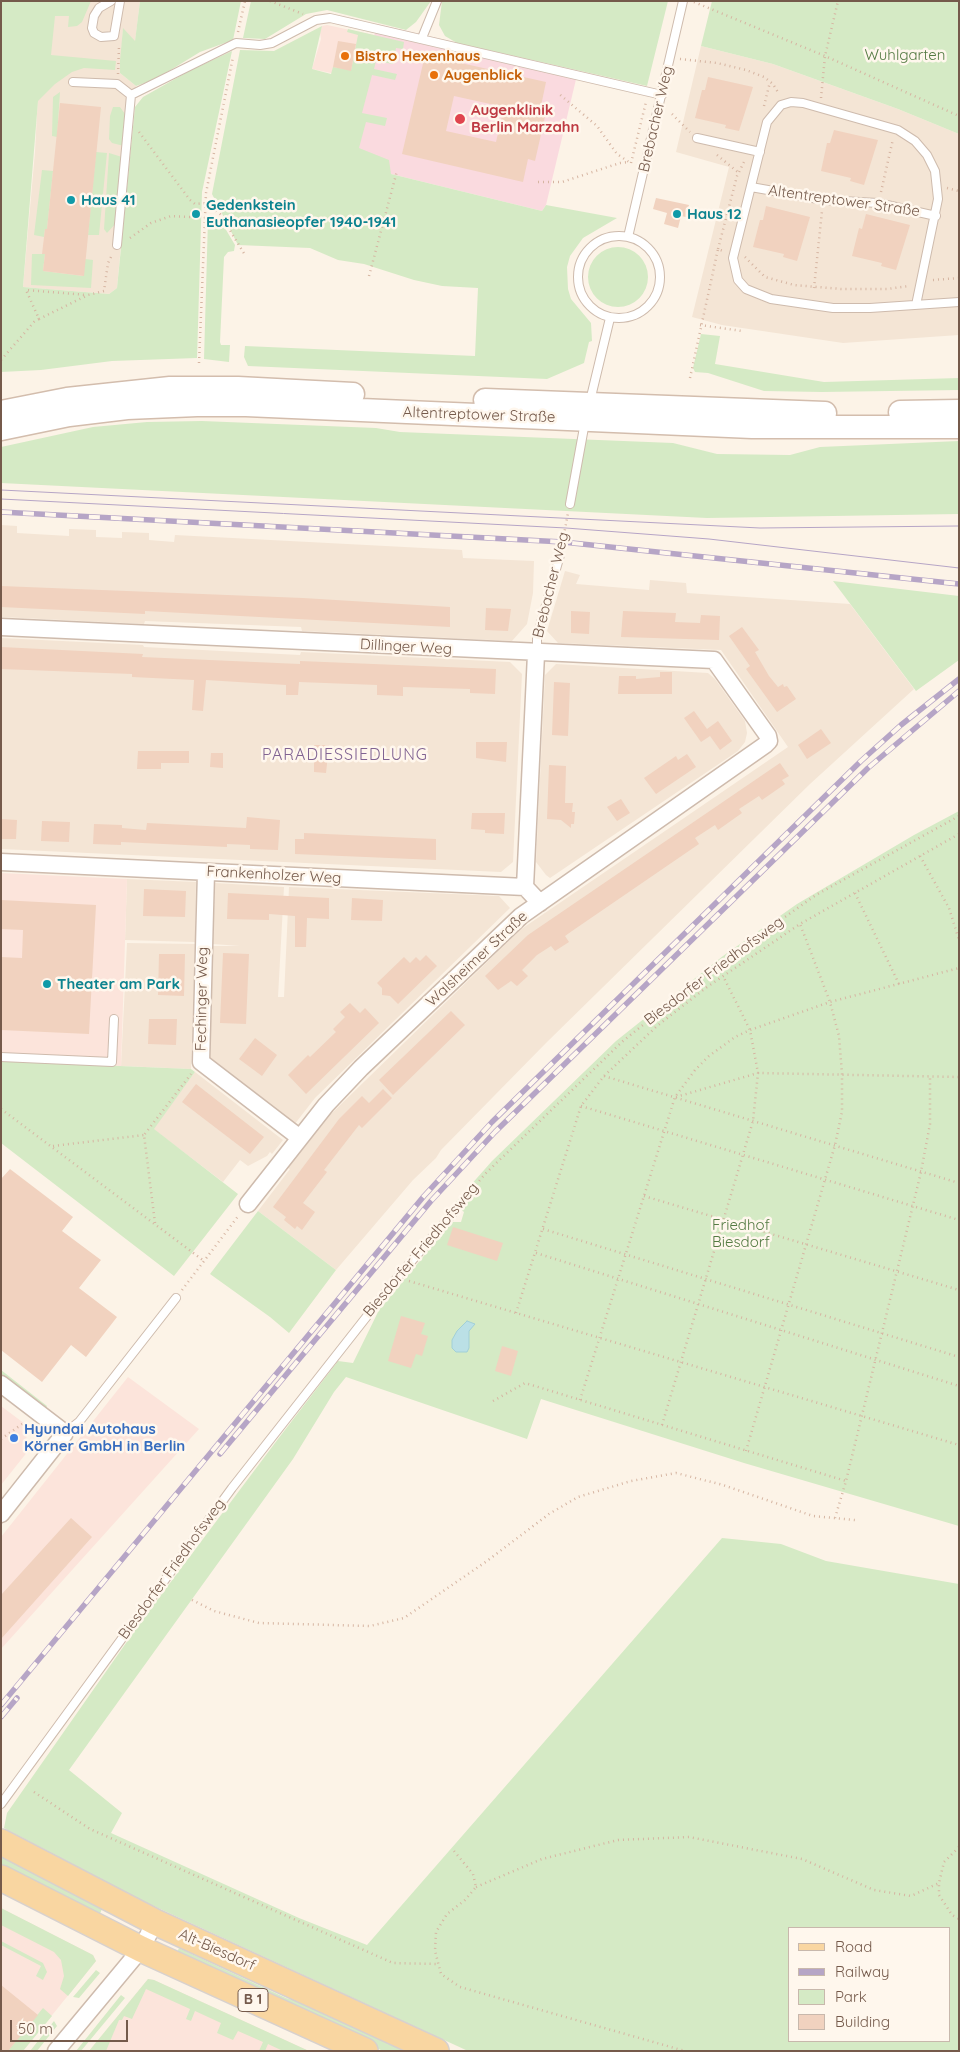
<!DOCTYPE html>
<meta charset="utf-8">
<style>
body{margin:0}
#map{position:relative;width:960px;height:2052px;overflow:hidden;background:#fcf3e7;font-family:Quicksand,sans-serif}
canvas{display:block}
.frame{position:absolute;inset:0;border:2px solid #755a4b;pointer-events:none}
.legend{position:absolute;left:788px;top:1927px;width:162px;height:115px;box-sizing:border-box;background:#fff7ed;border:1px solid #c8b8ac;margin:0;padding:6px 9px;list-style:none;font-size:15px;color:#755a4b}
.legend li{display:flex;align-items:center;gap:10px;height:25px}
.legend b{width:25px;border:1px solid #c8b8ac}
.scale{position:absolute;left:10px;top:2020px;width:118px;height:22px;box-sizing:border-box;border:2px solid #755a4b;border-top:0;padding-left:6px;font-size:15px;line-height:18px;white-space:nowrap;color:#755a4b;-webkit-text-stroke:4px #fff7ed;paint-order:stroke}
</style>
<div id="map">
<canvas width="960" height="2052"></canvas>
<div class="frame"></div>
<ul class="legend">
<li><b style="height:6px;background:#f9d6a1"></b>Road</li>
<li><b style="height:6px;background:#b6a5c6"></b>Railway</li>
<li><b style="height:14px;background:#d5eac5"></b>Park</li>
<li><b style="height:14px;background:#f1d2bf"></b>Building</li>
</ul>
<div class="scale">50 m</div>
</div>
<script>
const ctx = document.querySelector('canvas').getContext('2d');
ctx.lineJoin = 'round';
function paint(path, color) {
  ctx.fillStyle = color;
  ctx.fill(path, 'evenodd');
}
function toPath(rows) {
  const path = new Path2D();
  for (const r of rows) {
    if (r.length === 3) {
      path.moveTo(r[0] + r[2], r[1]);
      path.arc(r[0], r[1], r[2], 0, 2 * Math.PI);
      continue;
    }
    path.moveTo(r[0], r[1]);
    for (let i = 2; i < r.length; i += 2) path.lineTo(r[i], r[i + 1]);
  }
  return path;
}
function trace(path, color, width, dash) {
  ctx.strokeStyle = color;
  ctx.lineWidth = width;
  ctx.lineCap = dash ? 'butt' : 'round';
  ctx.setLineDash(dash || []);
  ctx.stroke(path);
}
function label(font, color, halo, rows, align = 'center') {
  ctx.font = font + ' Quicksand,sans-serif';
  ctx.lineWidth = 5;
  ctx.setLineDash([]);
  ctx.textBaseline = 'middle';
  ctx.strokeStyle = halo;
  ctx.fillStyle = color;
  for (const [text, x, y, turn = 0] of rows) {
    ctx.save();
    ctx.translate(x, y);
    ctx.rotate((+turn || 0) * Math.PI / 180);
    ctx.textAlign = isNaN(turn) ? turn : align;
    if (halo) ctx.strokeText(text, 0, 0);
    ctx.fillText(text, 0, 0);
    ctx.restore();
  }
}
const residential = toPath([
 [43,1,140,1,135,42,123,29,120,73,136,86,117,288,109,294,23,287,35,152],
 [701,46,773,64,898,109,959,134,959,335,843,343,722,325,692,317,729,167,676,152],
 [1,525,17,526,17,533,69,536,69,529,96,530,96,537,122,538,122,532,149,533,149,540,174,542,175,535,462,550,463,558,534,561,533,593,527,624,512,641,302,631,301,627,145,621,144,624,1,617],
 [565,571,580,575,576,584,649,590,650,580,686,583,687,593,850,604,914,689,810,784,546,1043,441,1150,436,1158,413,1180,336,1270,258,1211,290,1169,288,1168,330,1115,520,930,788,747,721,650,558,643,547,631],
 [1,638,143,645,144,647,300,655,301,652,510,662,522,674,513,862,501,872,1,849],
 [556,664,708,673,715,679,745,721,747,733,745,742,738,751,550,878,546,875,536,862,545,675],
 [127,879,196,882,195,942,125,940],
 [215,883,284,887,278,997,284,997,289,887,499,896,510,908,315,1098,294,1125,210,1060,213,946,240,946,213,944],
 [127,943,195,944,191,1069,121,1066],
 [195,1072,283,1140,272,1154,270,1152,267,1156,248,1166,240,1160,223,1182,153,1129]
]);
const commercial = toPath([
 [327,25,374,35,364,80,312,69,321,39,320,33,322,26],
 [1,873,127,879,121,1066,1,1061],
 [128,1377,199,1429,1,1649,1,1537],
 [1,1406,25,1424,28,1451,1,1485],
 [1,1908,93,1955,96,1961,23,2051,1,2051],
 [148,1979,154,1980,309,2051,89,2051]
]);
const medical = toPath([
 [377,24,578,71,546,205,542,211,391,174,388,167,345,157]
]);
const green = toPath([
 [1,1,91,1,82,22,77,26,68,27,69,16,55,16,51,55,116,61,115,70,84,68,72,72,55,84,38,101,23,287,109,294,117,288,135,107,143,97,189,71,232,51,202,192,197,358,112,361,41,370,1,372],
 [140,1,241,1,233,40,200,52,156,79,136,86,120,73,120,61,123,28,135,41],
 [251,1,431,1,416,22,406,30,327,10,306,14,265,39,243,38],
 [442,1,668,1,647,86,457,43,445,36,439,25],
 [712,1,959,1,959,134,898,109,773,64,701,46],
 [322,26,312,69,331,74,333,67,351,70,358,35,347,32,348,29,404,42,403,49,396,48,393,64,376,61,374,69,397,74,395,80,372,75,362,113,387,118,385,126,366,122,359,148,389,160,391,174,542,211,546,205,617,218,583,238,570,256,567,267,568,289,571,299,591,323,592,341,589,342,584,363,547,379,248,366,244,357,245,346,475,356,478,288,442,286,414,280,364,264,338,260,310,248,238,245,212,194,240,50,274,51],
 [60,92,57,137,52,136,53,97],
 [113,107,120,107,125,114,124,146,112,143,109,139,110,116],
 [96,152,107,153,99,235,88,235],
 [109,153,122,157,116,223,107,233,104,229],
 [42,170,53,171,47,229,45,229,44,237,34,235],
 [210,217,219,218,235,245,234,251,228,252,224,257,220,342,221,345,230,345,229,362,204,359,208,219],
 [618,277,30],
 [32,254,45,254,43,271,83,276,85,259,93,260,91,288,31,285],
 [701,334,720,336,715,364,824,382,959,378,959,390,822,392,764,391,708,373,695,372,693,368],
 [202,421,376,428,400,432,673,443,717,454,790,455,820,447,959,441,959,514,707,518,1,483,1,447,93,427,147,422],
 [833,581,959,596,959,660,916,691],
 [959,811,959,1526,744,1463,541,1399,527,1439,346,1377,334,1392,293,1459,69,1770,122,1813,111,1833,299,1918,367,1945,722,1538,781,1544,826,1561,959,1584,959,2051,468,2051,145,1902,4,1828,7,1813,140,1623,278,1439,338,1361,353,1363,379,1310,452,1222,461,1222,464,1212,454,1204,492,1161,616,1041,723,956,797,904,914,835],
 [789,1928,949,1928,949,2041,789,2041],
 [1,1061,191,1069,195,1072,154,1129,238,1194,174,1276,1,1143],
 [258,1211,336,1270,289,1333,270,1317,210,1274],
 [1,1370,47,1406,46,1408,1,1375],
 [1,1851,104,1904,99,1916,1,1865],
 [1,1908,93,1955,96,1961,68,1996,60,1989,64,1976,61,1960,54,1952,1,1925],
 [1,1941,43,1963,47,1972,43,1980,36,1976,41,1966,1,1945],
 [179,1948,286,1998,327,2010,416,2051,383,2051,176,1955],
 [96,1970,100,1973,79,1998,73,1997],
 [148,1979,154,1980,309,2051,283,2051,268,2044,265,2051,259,2051,263,2042,238,2031,233,2040,217,2033,221,2023,195,2011,191,2021,186,2019,190,2009,146,1989,132,2019,124,2016,122,2020,119,2020,106,2051,89,2051],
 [121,1995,125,1998,81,2051,76,2051],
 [43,2008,52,2016,23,2051,8,2051],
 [54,2021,57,2026,37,2051,30,2051]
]);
const water = toPath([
 [467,1321,475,1324,469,1331,469,1348,467,1352,456,1352,452,1348,452,1340,457,1331,467,1321]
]);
const building = toPath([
 [338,41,356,44,351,71,333,67],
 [425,55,546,82,541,106,547,108,535,161,528,159,523,182,402,154],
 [454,96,504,107,496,142,446,131],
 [708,77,753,87,739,131,725,128,726,125,695,118,702,90,705,90],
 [60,103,101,107,84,276,43,271,45,254,42,254,45,229,47,229],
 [834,130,878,140,864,185,850,181,851,178,821,171,827,143,830,143],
 [656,198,689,205,686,217,681,216,678,228,664,224,667,213,653,209],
 [766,206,810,217,797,261,783,257,784,254,753,247,760,220,763,220],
 [866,214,910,225,896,270,881,266,882,263,852,256,859,228,862,229],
 [1,586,303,598,450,607,450,627,145,611,145,614,1,607],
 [486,608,511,609,508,631,485,630],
 [571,611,590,612,589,634,571,633],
 [623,611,676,613,675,622,700,623,701,615,720,616,719,640,621,637],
 [742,627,759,650,755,652,769,676,778,687,783,684,784,687,787,686,796,699,777,712,746,669,750,666,729,636],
 [1,647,143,654,142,657,300,664,300,661,496,669,495,694,470,693,470,689,403,687,403,696,377,695,377,685,299,682,298,695,286,695,286,685,206,680,203,711,192,710,194,680,132,677,132,674,1,669],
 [660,672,672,672,672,694,618,694,619,676,636,676,636,679,660,677],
 [554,682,570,683,568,736,552,735],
 [694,711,707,729,718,721,732,741,720,750,710,736,701,742,684,718],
 [821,729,831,743,807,759,798,745],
 [476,742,507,742,506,762,476,758],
 [314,745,329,745,326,773,314,772],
 [138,751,189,751,189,763,161,763,161,769,137,769],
 [211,753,223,753,223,768,210,767],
 [687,754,696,767,656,794,644,778,676,756,678,760],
 [780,763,789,776,782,780,785,784,762,800,759,796,739,809,742,813,718,830,715,825,695,838,699,844,572,931,565,936,569,942,555,951,551,946,537,955,522,970,528,976,517,986,511,981,498,990,485,976,528,935],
 [549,765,566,766,565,803,573,803,572,812,575,812,574,824,571,824,571,828,561,820,547,819],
 [621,799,630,813,617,821,607,807],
 [472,813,505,813,504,834,485,833,485,830,471,829],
 [247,817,280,820,278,850,250,849,250,845,227,844,227,847,121,842,121,845,93,844,94,824,122,825,122,828,146,830,147,823,246,828],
 [1,819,17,820,16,839,1,839],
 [42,821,70,822,69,842,41,841],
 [304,833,436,839,436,860,295,854,295,839,304,839],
 [144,889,186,891,185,917,143,916],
 [228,893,329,898,329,919,307,918,306,947,295,947,295,916,269,914,269,920,227,919],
 [352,898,383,900,382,921,351,920],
 [1,900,96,905,89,1034,1,1030,1,957,22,958,23,930,1,929],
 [223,953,249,954,246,1024,220,1023],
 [159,954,185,954,184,996,158,995],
 [426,955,437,966,398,1004,390,996,382,995,382,988,377,983,404,957,410,963,416,957,420,961],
 [350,1003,360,1013,365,1008,379,1023,306,1094,288,1075,308,1055,310,1057,336,1032,333,1029,345,1017,340,1012],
 [451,1011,465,1025,393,1095,379,1080],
 [149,1019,177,1019,176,1045,148,1044],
 [255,1038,277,1055,262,1076,239,1059],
 [196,1084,264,1137,250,1154,182,1102],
 [383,1089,392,1098,362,1128,359,1125,324,1170,327,1172,303,1203,315,1212,302,1230,297,1226,295,1229,284,1220,286,1217,273,1207,339,1119,362,1096,369,1103],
 [10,1169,73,1217,62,1231,101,1260,79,1288,117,1317,86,1357,71,1345,42,1382,1,1350,1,1179],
 [453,1227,503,1243,497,1261,447,1245],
 [401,1316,425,1323,421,1334,428,1336,422,1356,416,1354,411,1368,388,1361],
 [502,1346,518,1351,511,1376,495,1371],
 [71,1518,92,1537,1,1639,1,1595],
 [1,1985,38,2015,8,2051,1,2051]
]);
const path = toPath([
 [270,1,303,14],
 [694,2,825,56,959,116],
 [238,32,245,1],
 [680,59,717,63,746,70,764,77,773,84,779,94],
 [118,74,119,47],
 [821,98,825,56,838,1],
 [764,106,770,82],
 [672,114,690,132],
 [139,132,190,200,195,204,206,203,220,214,245,255],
 [717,155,739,173],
 [631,163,646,102],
 [538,182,562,182,620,163,629,162,617,154,597,126,558,93],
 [947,188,959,191],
 [881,192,893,139],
 [130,238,151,223,171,216,205,218],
 [718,249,737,176,744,162],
 [745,257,765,277,794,285,841,289,887,289,909,286],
 [369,276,397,171],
 [933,280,959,278],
 [814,288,822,211],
 [39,319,88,295,104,291,108,263,112,255],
 [700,325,742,331],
 [1,360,34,322,39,319,26,290,87,295],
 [199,363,206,193,233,57],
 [690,378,718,249,723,251],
 [562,545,568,513],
 [920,856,949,908,959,940],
 [855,893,899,984],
 [604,1076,959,1183],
 [676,1097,758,1073,959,1077],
 [581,1106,959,1220],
 [1,1109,204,1261],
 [53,1146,144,1135],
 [644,1196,959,1290],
 [460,1204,485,1174,623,1041,720,963,816,895,959,816],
 [155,1223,144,1135,191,1074],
 [543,1229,959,1357],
 [536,1253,959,1386],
 [409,1281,959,1445],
 [182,1290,239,1215],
 [516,1313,581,1106,604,1076,657,1026,707,987,800,924,959,834],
 [580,1400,675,1097,695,1070,709,1056,735,1037,750,1030,830,1002,959,968],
 [493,1401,525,1383,846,1481],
 [662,1425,753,1121,758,1073,750,1030,723,976],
 [1,1439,25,1422],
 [746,1451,835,1145,842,1112,842,1074,839,1036,830,1002,800,924],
 [835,1518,846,1481,921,1172,930,1124,930,1076],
 [192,1600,214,1611,259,1623,370,1626,404,1618,487,1561,549,1514,578,1497,631,1481,676,1473,723,1485,813,1516,855,1520],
 [34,1792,90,1829,393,1963,437,1964],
 [959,1847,944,1862,939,1883,939,1895,952,1915,959,1919],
 [454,1851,473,1874,476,1887,465,1900,447,1914,436,1932,435,1951,441,1974,460,1987,685,2051],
 [476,1887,542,1859,618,1840,689,1837,802,1859,874,1890,911,1896,939,1883]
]);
const lane = toPath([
 [111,1,99,8,94,16,92,28,94,33,101,37,114,36,120,1],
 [422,38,437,1],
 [73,82,117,84,131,95],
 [131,95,236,43,260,45,272,43,316,20,330,18,662,95],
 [697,138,760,152],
 [751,187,824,200,878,203,936,216],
 [619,277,41],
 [628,237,683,1],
 [117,245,131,95],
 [916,305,938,199,935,171,927,155,915,141,898,130,803,103,791,102,781,105,767,122,733,258,738,280,746,289,771,299,833,308,870,308,959,302],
 [590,401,610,318],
 [570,504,585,422],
 [537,652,537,637,560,555],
 [1,1057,112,1062,114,1019],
 [65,1433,79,1422,176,1298],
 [1,1804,232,1488,397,1278,454,1212]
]);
const street = toPath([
 [1,627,714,660,768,736,769,741,765,745,521,916,361,1068,326,1105,248,1204],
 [1,862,525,887,540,903],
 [206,872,201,1062,300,1138],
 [525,887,536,654],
 [1,1384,65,1433,1,1514],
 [56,2051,141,1949,155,1922]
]);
const secondary = toPath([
 [485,400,825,413],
 [1,412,67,399,170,388,238,388,353,394],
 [900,412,959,411],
 [1,429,69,415,127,408,197,405,246,405,752,427,959,427]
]);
const primary = toPath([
 [1,1842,155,1922,436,2051],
 [1,1878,141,1949,365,2051]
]);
const tram = toPath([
 [1,490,760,528,959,526],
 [1,499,566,528,709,539,959,568]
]);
const rail = toPath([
 [1,512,563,542,959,584],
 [220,1454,431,1201,495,1132,868,768,959,691],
 [1,1705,424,1196,492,1122,861,761,901,725,959,679],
 [1,1717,17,1698]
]);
const markers = [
 [345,56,5,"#e8710a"],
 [434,75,5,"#e8710a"],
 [460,119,6,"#e0444e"],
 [71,200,5,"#0f9aa8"],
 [196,214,5,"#0f9aa8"],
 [677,214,5,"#0f9aa8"],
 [47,984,5,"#0f9aa8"],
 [14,1438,5,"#3f7fe0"]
];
const shields = [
 [253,2000,30]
];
const shieldNames = [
 ["B 1",253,2000]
];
const parkNames = [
 ["Wuhlgarten",905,55],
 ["Friedhof",741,1225],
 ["Biesdorf",741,1242]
];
const foodNames = [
 ["Bistro Hexenhaus",355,56],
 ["Augenblick",444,75]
];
const healthNames = [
 ["Augenklinik",471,110],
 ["Berlin Marzahn",471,127]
];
const streetNames = [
 ["Brebacher Weg",656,119,-77],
 ["Altentreptower Straße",844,201,8],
 ["Altentreptower Straße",479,415,2],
 ["Brebacher Weg",551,585,-76],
 ["Dillinger Weg",406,647,3],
 ["Frankenholzer Weg",274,875,3],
 ["Walsheimer Straße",477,959,-43],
 ["Biesdorfer Friedhofsweg",714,971,-37],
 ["Fechinger Weg",202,999,-89],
 ["Biesdorfer Friedhofsweg",421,1250,-50],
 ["Biesdorfer Friedhofsweg",172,1569,-54],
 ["Alt-Biesdorf",217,1950,24]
];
const cultureNames = [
 ["Haus 41",81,200],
 ["Gedenkstein",206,205],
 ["Euthanasieopfer 1940-1941",206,222],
 ["Haus 12",687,214],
 ["Theater am Park",57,984]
];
const shopNames = [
 ["Hyundai Autohaus",24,1429],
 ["Körner GmbH in Berlin",24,1446]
];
const neighbourhoodNames = [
 ["PARADIESSIEDLUNG",345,755]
];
paint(residential, '#f4e5d5');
paint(commercial, '#fce4db');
paint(medical, '#fadadf');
paint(green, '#d5eac5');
paint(water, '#bbe0e6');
trace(water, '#a2d0d7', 1);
paint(building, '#f1d2bf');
trace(lane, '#cebbad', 10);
trace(street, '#cebbad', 19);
trace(secondary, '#d3bdad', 25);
trace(primary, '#d8d1cd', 28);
trace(path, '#d6b5a2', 2.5, [1, 4]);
trace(lane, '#fff', 8);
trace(street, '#fff', 16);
trace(secondary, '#fff', 22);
trace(primary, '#f9d6a1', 25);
trace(tram, '#b6a5c6', 1);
trace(rail, '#b6a5c6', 5.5);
trace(rail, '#fff7ed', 4, [11]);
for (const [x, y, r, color] of markers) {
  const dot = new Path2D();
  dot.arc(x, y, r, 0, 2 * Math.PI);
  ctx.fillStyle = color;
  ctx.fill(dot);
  trace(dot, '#fff7ed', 2);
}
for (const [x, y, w] of shields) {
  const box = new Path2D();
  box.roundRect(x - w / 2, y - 11.5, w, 23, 4);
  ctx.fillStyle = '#fff7ed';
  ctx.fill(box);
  trace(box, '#755a4b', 1);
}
label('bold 14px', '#755a4b', null, shieldNames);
label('15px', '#547b43', '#fff7ed', parkNames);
label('bold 15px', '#c56008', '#fff7ed', foodNames, 'left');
label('bold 15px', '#be3a42', '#fff7ed', healthNames, 'left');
label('15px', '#755a4b', '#fff7ed', streetNames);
label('bold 15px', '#0d838f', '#fff7ed', cultureNames, 'left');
label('bold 15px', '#366cbe', '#fff7ed', shopNames, 'left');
ctx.letterSpacing = '1px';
label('16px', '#816392', '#fff7ed', neighbourhoodNames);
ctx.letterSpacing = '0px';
</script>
